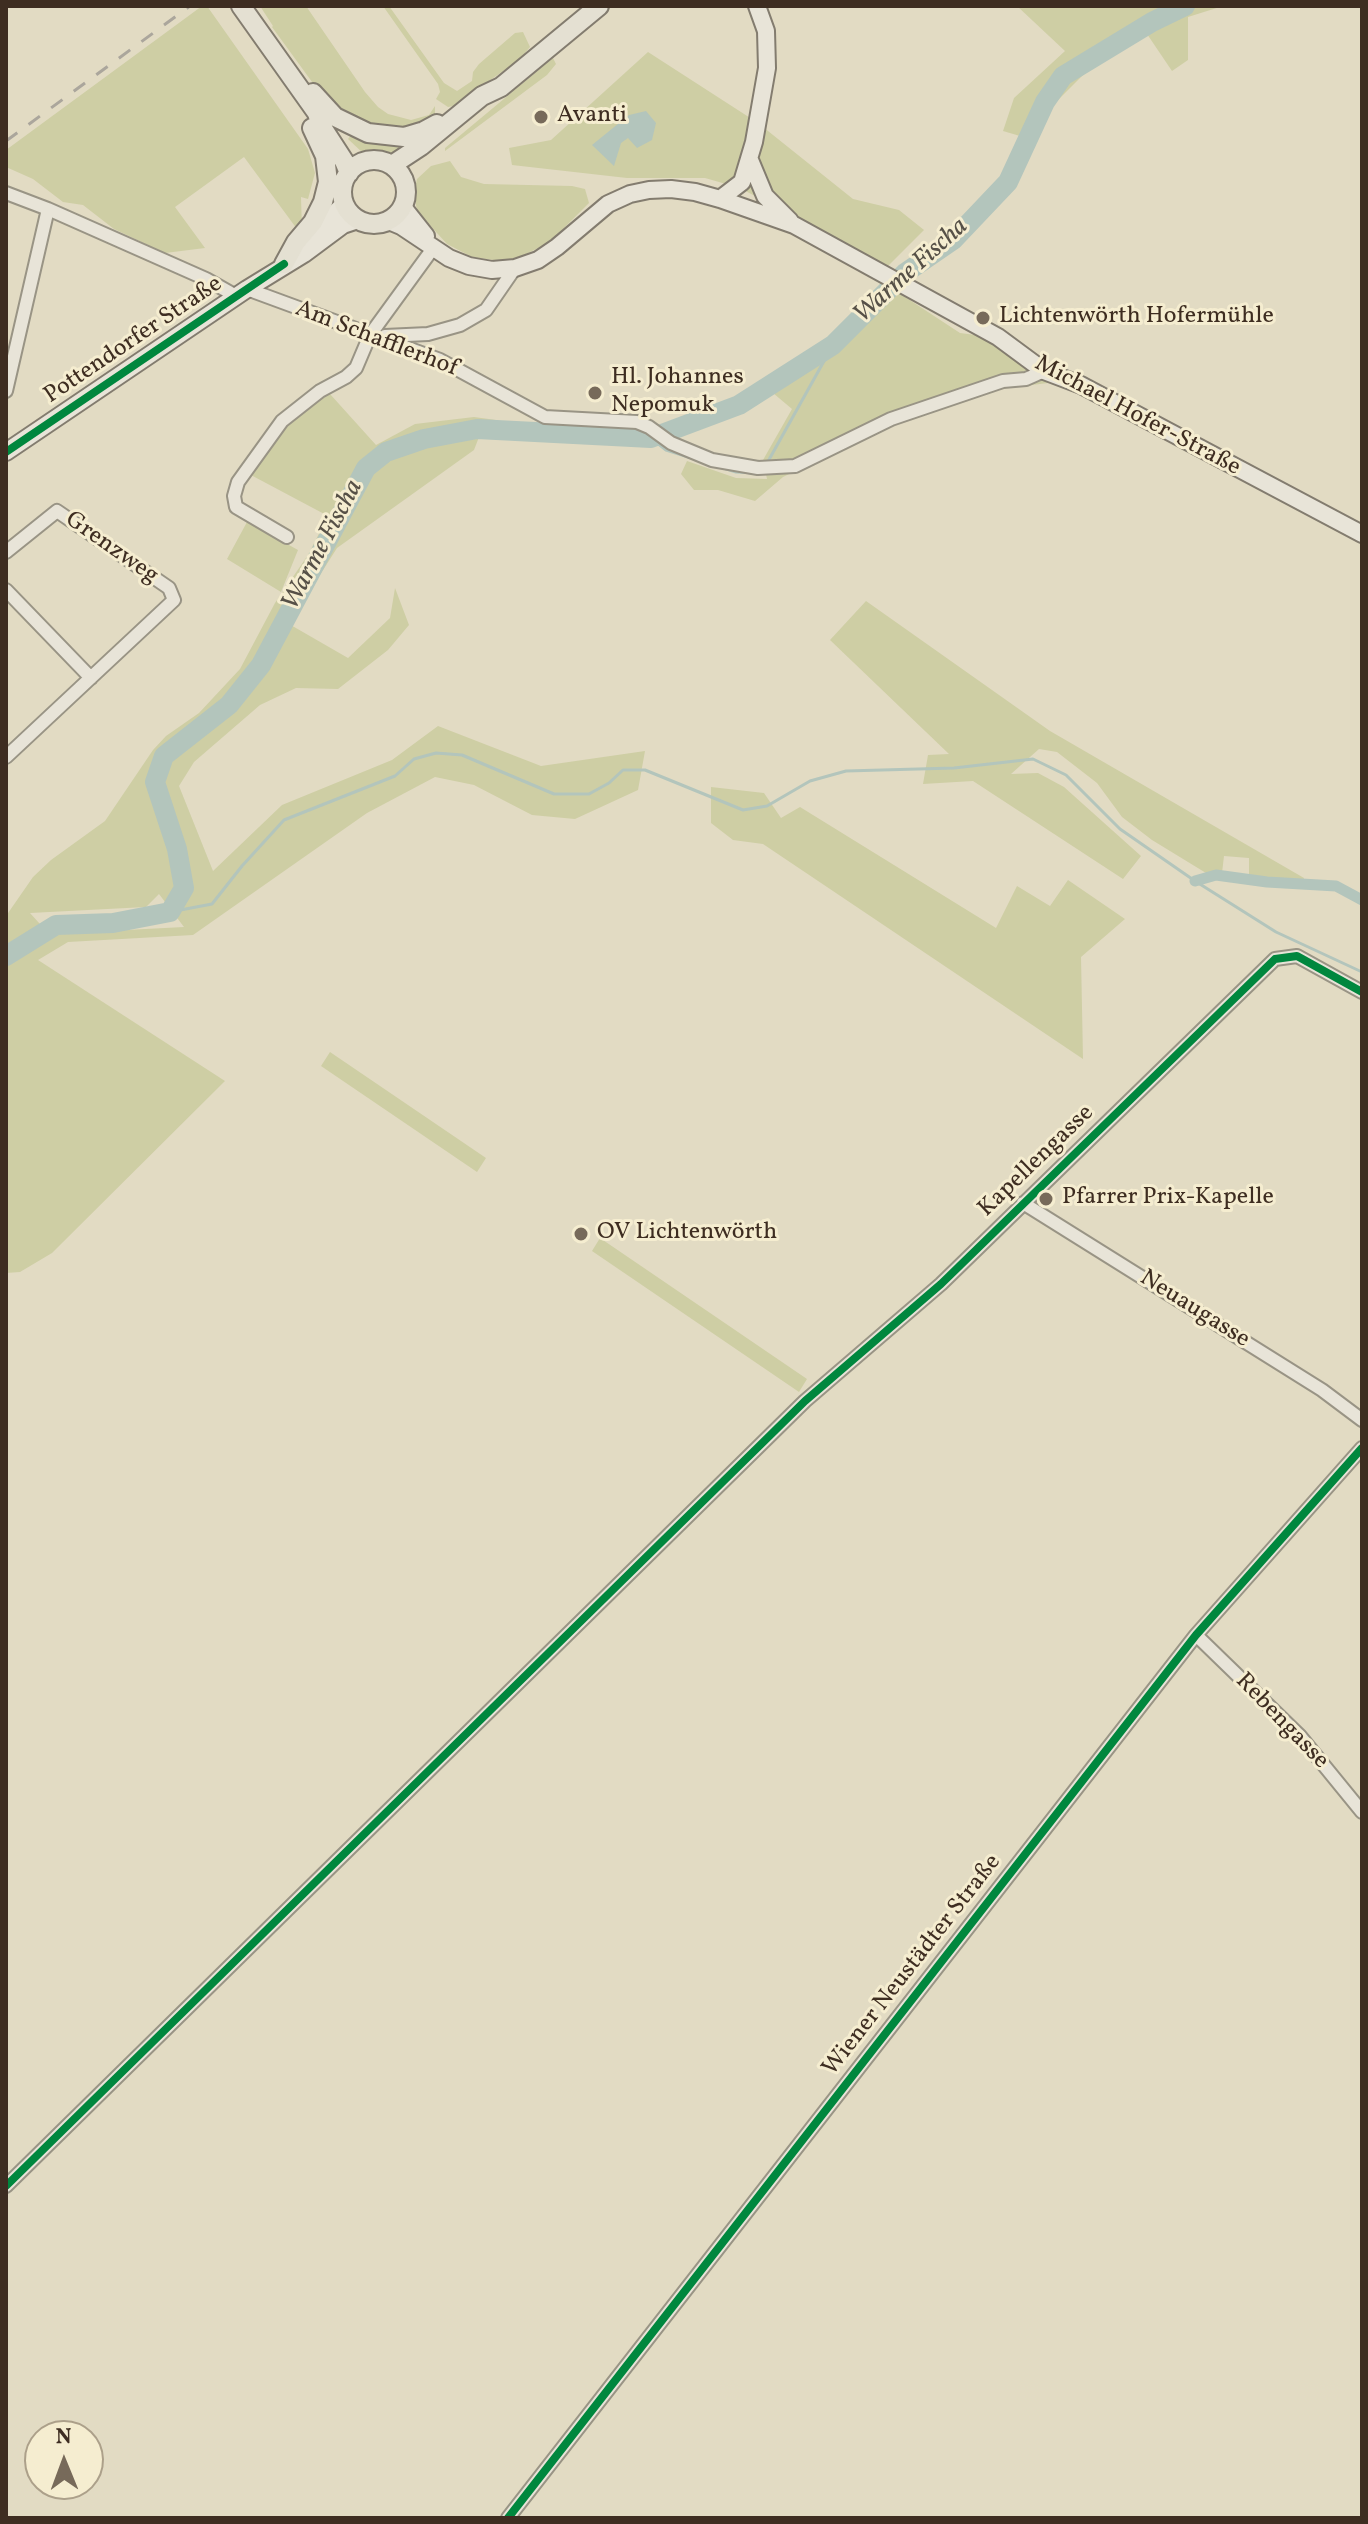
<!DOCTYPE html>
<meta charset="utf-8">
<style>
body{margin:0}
#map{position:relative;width:1368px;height:2524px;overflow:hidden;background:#e2dbc3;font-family:Vollkorn,serif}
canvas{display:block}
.frame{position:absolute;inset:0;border:8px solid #3e2d21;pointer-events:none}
.north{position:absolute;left:24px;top:2420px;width:80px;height:80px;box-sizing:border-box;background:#f5edd0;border:2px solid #aca08a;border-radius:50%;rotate:359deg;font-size:22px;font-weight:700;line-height:32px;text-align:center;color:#3e2d21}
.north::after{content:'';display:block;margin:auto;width:28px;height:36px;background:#776a5a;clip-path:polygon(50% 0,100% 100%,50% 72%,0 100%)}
</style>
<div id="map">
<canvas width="1368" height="2524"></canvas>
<div class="frame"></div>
<div class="north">N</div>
</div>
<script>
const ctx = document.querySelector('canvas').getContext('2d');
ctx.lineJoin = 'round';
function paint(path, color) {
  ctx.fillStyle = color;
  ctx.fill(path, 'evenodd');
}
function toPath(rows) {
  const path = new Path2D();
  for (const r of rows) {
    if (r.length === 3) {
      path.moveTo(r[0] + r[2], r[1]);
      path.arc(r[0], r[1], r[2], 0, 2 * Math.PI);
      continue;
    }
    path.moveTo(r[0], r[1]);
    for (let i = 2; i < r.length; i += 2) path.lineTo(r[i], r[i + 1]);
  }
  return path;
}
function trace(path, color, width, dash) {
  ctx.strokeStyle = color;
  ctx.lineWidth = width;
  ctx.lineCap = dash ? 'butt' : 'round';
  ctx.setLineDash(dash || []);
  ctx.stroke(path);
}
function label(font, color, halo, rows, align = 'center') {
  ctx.font = font + ' Vollkorn,serif';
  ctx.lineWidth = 6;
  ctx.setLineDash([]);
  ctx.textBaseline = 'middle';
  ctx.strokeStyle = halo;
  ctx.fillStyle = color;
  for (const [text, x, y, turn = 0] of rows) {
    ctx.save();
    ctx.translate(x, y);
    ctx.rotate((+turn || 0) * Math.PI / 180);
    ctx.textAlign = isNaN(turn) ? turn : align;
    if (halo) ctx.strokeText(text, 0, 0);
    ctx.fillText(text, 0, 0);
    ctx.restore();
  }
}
const green = toPath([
 [202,6,207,6,308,149,315,173,308,199,301,197,302,230,297,229,244,157,175,207,205,248,165,253,114,229,83,205,63,202,33,179,6,167,6,150],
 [260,6,306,6,365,92,378,107,388,114,411,120,429,115,435,106,435,118,395,132,346,118,315,86,272,27,273,26],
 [383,6,389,6,444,83,457,91,472,81,473,72,479,64,515,33,523,32,530,47,519,60,453,106,448,107,436,99,440,92,438,84],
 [1017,6,1223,6,1188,17,1188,60,1172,71,1147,34,1093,65,1054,104,1037,141,1003,131,1014,98,1065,51],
 [648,52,758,123,853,199,899,210,924,230,887,267,740,188,705,178,627,178,512,165,509,148,551,140],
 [553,58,556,64,547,75,445,151,445,148],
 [353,133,415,140,390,159,364,154,348,139],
 [450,161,461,177,484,184,572,186,585,189,589,203,550,242,522,256,501,261,472,257,447,244,417,211,414,193,417,179,431,166],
 [899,293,960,333,983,336,1023,361,1048,383,999,389,891,425,783,477,755,501,718,490,694,490,681,474,687,461,736,478,767,479,763,460,792,409,773,393,838,346],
 [330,394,376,445,415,424,474,417,496,420,479,437,474,450,337,548,289,624,348,658,390,618,395,588,409,625,388,650,338,689,296,688,260,705,194,762,179,786,213,871,282,805,392,760,438,726,541,766,645,751,638,790,575,819,532,815,474,785,435,777,367,813,193,935,68,942,38,960,225,1081,52,1253,20,1272,6,1273,6,916,33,877,51,860,105,821,153,750,166,736,199,713,240,669,275,603,308,555,328,516,249,474,285,427,314,403],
 [159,894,184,927,49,934,30,913,146,907],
 [247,522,298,550,281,592,227,559],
 [866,601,1050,731,1304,878,1303,882,1249,877,1249,858,1224,856,1222,873,1206,873,1152,840,1122,817,1097,783,1057,752,1039,749,1011,774,1038,773,1064,787,1141,856,1123,879,973,781,923,784,928,755,949,754,830,640],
 [711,787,764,793,781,818,800,807,996,928,1017,886,1050,906,1068,880,1125,919,1081,957,1083,1059,763,844,733,840,711,823],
 [330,1052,486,1158,477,1172,321,1066],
 [600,1238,807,1379,799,1392,592,1251]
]);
const water = toPath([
 [646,111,656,123,652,140,637,148,628,138,621,143,614,166,592,145,629,115]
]);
const stream = toPath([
 [651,438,666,450,698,460],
 [766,465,833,345],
 [720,467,736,472,756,473],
 [170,912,212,904,242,866,284,820,395,776,414,759,436,753,462,755,554,794,589,794,609,783,623,770,645,770,743,810,767,806,810,781,846,771,954,768,1033,759,1066,775,1120,829,1195,881,1276,932,1362,972]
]);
const canal = toPath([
 [1195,881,1216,875,1267,882,1336,886,1362,900]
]);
const river = toPath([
 [6,956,56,925,113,923,170,912,184,888,177,849,155,782,164,756,229,705,261,665,366,468,386,452,424,439,477,429,651,438,739,405,833,345,905,273,953,240,1008,182,1045,102,1063,76,1152,22,1185,6]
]);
const street = toPath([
 [6,193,48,209,206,279,236,296],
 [247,289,440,360,545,417,637,422,649,427,671,443,712,460,758,468,795,466,891,419,1003,381,1026,379,1044,371],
 [385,336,428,334,460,325,486,310,515,268],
 [6,391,48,209],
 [287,537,236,507,234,496,238,482,282,421,320,391,346,377,356,368,370,335,434,247],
 [6,552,57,511,169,588,174,600,6,757],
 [6,590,91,678],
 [1023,1203,1322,1390,1362,1420],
 [1196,1635,1300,1736,1362,1812],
 [6,2186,805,1401,941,1284,1275,959,1297,956,1362,992],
 [508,2518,1196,1635,1362,1448]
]);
const secondary = toPath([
 [750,160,765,196,790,221],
 [720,199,742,182,754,142,767,68,766,31,757,6],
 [403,207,426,236],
 [389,221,401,226,449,258,469,266,492,270,515,268,538,260,557,247,608,204,630,194,649,190,671,189,695,192,720,199,794,225,998,337,1044,371,1081,385,1362,534],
 [305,241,344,204],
 [6,452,247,289,304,254,343,225,358,220]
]);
const primary = toPath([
 [241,6,317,113,320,124,344,161,349,173],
 [313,93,335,117,368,133,404,137,424,131,437,124],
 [374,192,32],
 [392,165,421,146,482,96,501,87,599,6],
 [284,264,296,242,313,222,323,202,328,182,325,156,312,128]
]);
const rail = toPath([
 [6,141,190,6]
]);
const cycleway = toPath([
 [6,452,284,264],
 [6,2186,805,1401,941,1284,1275,959,1297,956,1362,992],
 [508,2518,1196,1635,1362,1448]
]);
const markers = [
 [541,117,8,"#776a5a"],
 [983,318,8,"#776a5a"],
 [595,393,8,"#776a5a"],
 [1046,1199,8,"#776a5a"],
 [581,1234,8,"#776a5a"]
];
const poiNames = [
 ["Avanti",557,117],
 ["Lichtenwörth Hofermühle",999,318],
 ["Hl. Johannes",611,379],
 ["Nepomuk",611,407],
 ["Pfarrer Prix-Kapelle",1062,1199],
 ["OV Lichtenwörth",597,1234]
];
const streetNames = [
 ["Am Schafflerhof",376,340,21],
 ["Pottendorfer Straße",134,341,-34],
 ["Michael Hofer-Straße",1137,417,28],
 ["Grenzweg",111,549,35],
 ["Kapellengasse",1037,1162,-44],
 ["Neuaugasse",1194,1310,32],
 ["Rebengasse",1281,1722,46],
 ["Wiener Neustädter Straße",913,1966,-52]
];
const waterNames = [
 ["Warme Fischa",912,272,-42],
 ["Warme Fischa",324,546,-62]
];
paint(green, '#cecea4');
paint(water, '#b3c5bc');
trace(stream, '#b3c5bc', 3);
trace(canal, '#b3c5bc', 11);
trace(river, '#b3c5bc', 20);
trace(street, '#999485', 16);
trace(secondary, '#837c6f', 20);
trace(primary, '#837c6f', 22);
trace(street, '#e8e4d8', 12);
trace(secondary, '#e8e4d8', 16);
trace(primary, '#e4e0d2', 18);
trace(rail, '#aba69c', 3, [14, 14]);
trace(cycleway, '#00873e', 8);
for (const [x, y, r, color] of markers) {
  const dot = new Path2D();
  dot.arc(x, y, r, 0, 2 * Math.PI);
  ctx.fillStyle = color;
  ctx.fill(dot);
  trace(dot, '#f5edd0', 3);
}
label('24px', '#3e2d21', '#f5edd0', poiNames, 'left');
label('24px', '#3e2d21', '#f5edd0', streetNames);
label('italic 26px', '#565047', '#f5edd0', waterNames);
</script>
